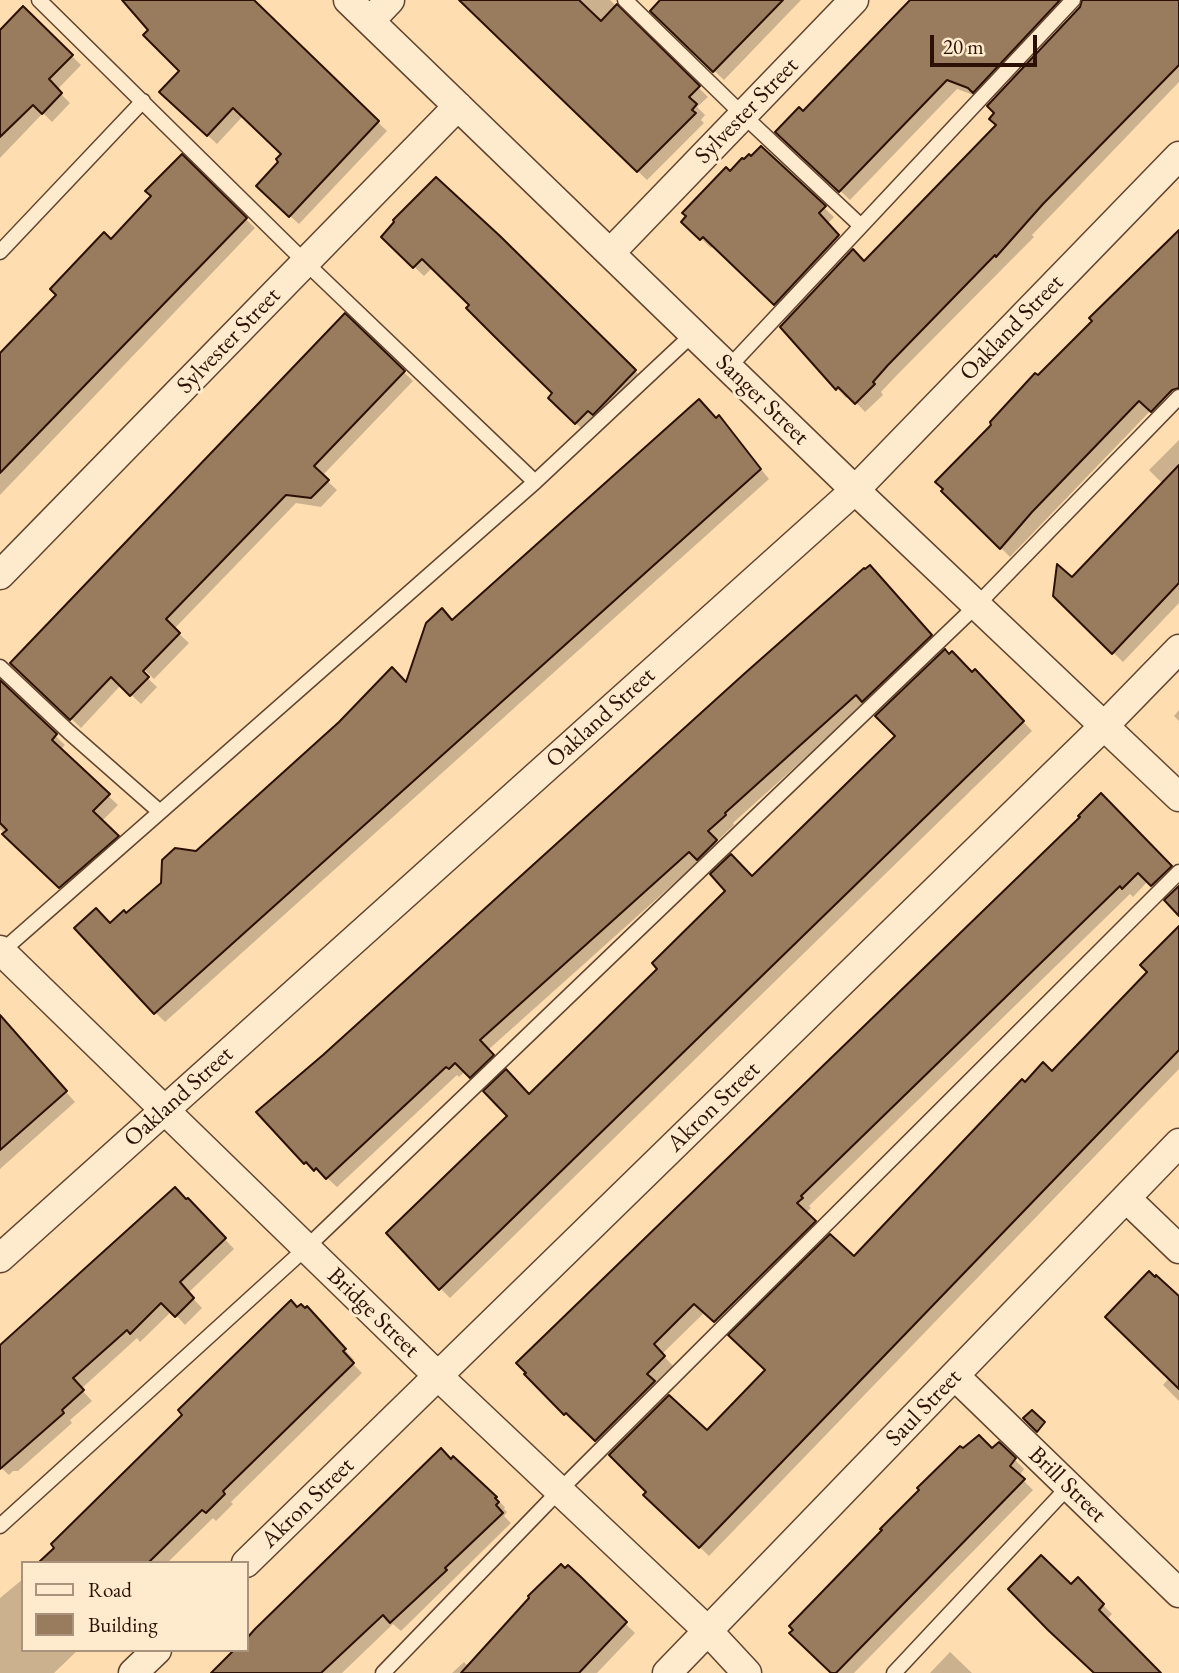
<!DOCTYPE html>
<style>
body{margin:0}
#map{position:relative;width:1179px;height:1673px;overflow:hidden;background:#fedeb1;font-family:"EB Garamond",serif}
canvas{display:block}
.legend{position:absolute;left:21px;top:1561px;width:228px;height:91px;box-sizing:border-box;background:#feeacc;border:2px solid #aa937c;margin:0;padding:9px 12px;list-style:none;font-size:21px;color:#2c1004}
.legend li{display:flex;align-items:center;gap:14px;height:35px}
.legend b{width:35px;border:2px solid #aa937c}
.scale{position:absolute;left:930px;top:35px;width:107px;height:32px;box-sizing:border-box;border:4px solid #2c1004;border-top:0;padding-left:9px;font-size:21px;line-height:24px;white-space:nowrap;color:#2c1004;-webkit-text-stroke:5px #feeacc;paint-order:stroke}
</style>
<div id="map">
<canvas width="1179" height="1673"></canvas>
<ul class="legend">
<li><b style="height:9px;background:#feeacc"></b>Road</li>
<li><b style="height:19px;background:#997b5e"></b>Building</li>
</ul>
<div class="scale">20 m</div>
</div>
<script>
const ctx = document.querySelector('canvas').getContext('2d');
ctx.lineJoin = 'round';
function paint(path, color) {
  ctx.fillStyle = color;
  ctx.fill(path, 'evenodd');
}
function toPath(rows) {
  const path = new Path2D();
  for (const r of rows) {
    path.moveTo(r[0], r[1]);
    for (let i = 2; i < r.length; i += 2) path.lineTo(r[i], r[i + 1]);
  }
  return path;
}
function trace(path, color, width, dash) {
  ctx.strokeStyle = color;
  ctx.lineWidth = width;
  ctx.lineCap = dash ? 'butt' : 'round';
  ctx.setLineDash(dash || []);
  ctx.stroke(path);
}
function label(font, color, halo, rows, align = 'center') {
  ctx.font = font + ' "EB Garamond",serif';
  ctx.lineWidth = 6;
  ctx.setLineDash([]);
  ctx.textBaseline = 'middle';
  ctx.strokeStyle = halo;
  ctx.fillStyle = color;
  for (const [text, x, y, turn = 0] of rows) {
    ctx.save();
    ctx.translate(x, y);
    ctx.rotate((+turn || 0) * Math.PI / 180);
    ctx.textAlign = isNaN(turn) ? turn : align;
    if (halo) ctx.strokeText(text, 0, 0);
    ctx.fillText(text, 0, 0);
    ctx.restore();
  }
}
const shadow = toPath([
 [123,0,252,0,387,131,299,224,267,195,283,154,243,116,217,144,170,101,181,71,150,30],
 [461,0,610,0,708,97,697,107,705,115,701,120,704,123,647,180],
 [663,0,801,0,724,80,652,11],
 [912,0,1075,0,979,97,957,89,850,200,777,132,803,113],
 [1119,0,1179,0,1179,82,1032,235,1034,237,897,375,881,392,883,395,865,412,849,395,846,398,792,340],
 [23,8,81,65,57,90,70,103,52,122,43,113,0,158,0,32],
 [761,148,834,217,827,224,848,246,785,313,714,245,711,248,683,222,730,173,751,158],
 [182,157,255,228,0,495,0,355,153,196],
 [1179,232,1179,381,1010,557,944,491,1038,378],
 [383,237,499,237,644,380,585,432,550,398,555,393,433,267,424,276],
 [345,316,413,381,322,476,337,490,321,507,296,503,174,629,189,643,154,679,144,669,141,672,157,687,141,704,121,685,81,728,13,663],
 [719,417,769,479,165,1022,150,1007,110,925,127,915,197,853,407,685,452,622],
 [1179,440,1179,603,1123,662,1055,596,1163,484,1149,470],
 [879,577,940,645,866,703,733,823,734,825,716,842,725,851,707,868,699,861,488,1050,502,1065,480,1086,466,1071,459,1077,457,1075,337,1187,326,1177,325,1179,316,1170,314,1172,305,1163],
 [975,671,1032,731,450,1298,440,1288,529,1096,897,736],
 [0,683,65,745,60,750,118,805,101,822,126,846,69,896,0,829],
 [1179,710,1179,721,1174,716],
 [1101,795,1179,875,1161,894,1148,881,1133,897,1130,894,809,1206,811,1208,806,1213,824,1231,725,1330,705,1312,662,1354,673,1366,655,1384,663,1392,606,1449,576,1421,574,1423,526,1374,1082,817],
 [1179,928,1179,1069,709,1556,646,1495,767,1370,854,1258,1025,1084,1052,1073,1150,972],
 [0,1017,75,1102,0,1169],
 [197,1209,234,1249,188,1293,202,1308,185,1325,172,1311,140,1342,137,1338,81,1389,92,1401,70,1420,72,1423,18,1471,13,1471,9,1475,0,1467,0,1346],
 [1179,1299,1179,1401,1163,1385,1169,1378],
 [297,1309,316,1318,354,1360,351,1362,362,1373,231,1502,233,1504,216,1521,213,1518,167,1563,41,1563],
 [999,1444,1024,1469,1019,1476,1033,1490,854,1673,833,1673],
 [441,1451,451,1461,453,1459,505,1507,504,1509,507,1512,504,1516,511,1523,401,1631,393,1624,342,1673,213,1673,247,1650,247,1640],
 [568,1568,635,1633,597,1673,452,1673,464,1662,467,1665,486,1644,488,1646],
 [23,1579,23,1650,78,1650,54,1673,0,1673,0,1598],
 [1078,1580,1112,1614,1106,1620,1161,1673,1096,1673,1071,1587],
 [950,1652,972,1673,930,1673]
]);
const building = toPath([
 [122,0,254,0,379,121,289,217,256,186,278,162,276,159,281,154,233,108,207,136,159,92,179,71,143,35,148,30,122,0],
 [459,0,579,0,601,21,617,4,700,86,689,97,697,104,692,110,696,113,637,172,459,0],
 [660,0,783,0,713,72,650,11,660,0],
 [910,0,1060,0,973,93,968,88,947,80,839,192,775,132,799,107,803,111,910,0],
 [1082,0,1179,0,1179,65,1043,204,996,257,995,255,888,365,873,382,875,384,855,404,838,387,836,390,780,327,853,249,864,261,996,125,989,119,994,113,987,106,1080,7,1082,0],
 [23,6,73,55,49,79,62,93,42,114,33,105,0,137,0,30,23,6],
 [761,146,826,206,819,213,839,235,774,305,703,237,700,240,681,222,686,216,682,213,726,167,730,171,742,158,744,159,749,154,751,156,761,146],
 [182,154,247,218,0,473,0,353,56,295,50,289,104,232,111,239,151,196,145,191,182,154],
 [436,177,500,236,636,370,593,415,588,411,575,424,548,398,552,393,493,335,466,308,469,305,422,259,413,268,381,237,394,222,393,220,436,177],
 [1179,230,1179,388,1172,390,1151,412,1139,401,1032,512,1000,549,941,491,943,489,935,482,991,425,990,422,1035,373,1038,375,1092,321,1089,318,1179,230],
 [345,313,405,371,314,466,329,480,311,498,286,495,166,619,180,633,143,671,149,677,130,696,111,677,70,720,10,663,345,313],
 [699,399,716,418,719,415,761,469,154,1014,74,928,96,908,110,923,124,910,126,913,161,883,162,860,175,848,196,851,339,722,392,667,406,682,426,623,442,608,452,620,699,399],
 [1179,465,1179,583,1112,654,1053,596,1057,564,1072,577,1179,465],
 [870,565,932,635,862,702,856,695,725,813,726,815,708,831,717,840,697,860,689,852,480,1040,494,1055,470,1078,455,1063,449,1069,446,1067,326,1179,316,1168,314,1171,306,1162,304,1164,256,1112,323,1055,744,674,864,568,865,569,870,565],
 [945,649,949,654,952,651,972,672,975,669,1024,721,439,1290,386,1233,507,1116,483,1091,506,1069,529,1094,657,969,652,963,725,891,710,874,731,854,752,876,895,736,875,716,945,649],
 [0,680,57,734,52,740,110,794,93,811,119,836,59,888,2,834,7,830,0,823,0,680],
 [1101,793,1172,866,1151,886,1138,873,1122,889,1120,886,801,1196,803,1198,797,1203,816,1221,714,1322,694,1304,654,1344,665,1356,647,1374,655,1381,595,1441,566,1413,564,1415,524,1374,526,1373,516,1363,1080,817,1078,816,1101,793],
 [1179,886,1179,916,1164,900,1179,886],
 [1179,926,1179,1050,699,1548,643,1495,646,1492,609,1455,669,1395,707,1430,765,1370,728,1335,830,1234,854,1256,1022,1079,1025,1082,1043,1062,1052,1071,1147,972,1140,965,1179,926],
 [0,1015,67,1091,0,1150,0,1015],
 [175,1187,186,1199,188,1198,226,1238,180,1282,194,1298,175,1317,161,1303,130,1334,127,1330,73,1378,84,1390,62,1410,64,1413,0,1469,0,1345,175,1187],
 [1149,1271,1155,1277,1156,1275,1179,1296,1179,1389,1105,1317,1149,1271],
 [291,1300,297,1307,301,1304,305,1308,307,1306,346,1349,343,1351,354,1363,223,1491,225,1494,206,1513,202,1510,148,1563,38,1563,54,1548,51,1544,182,1415,178,1410,291,1300],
 [1032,1410,1045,1422,1037,1432,1023,1418,1032,1410],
 [979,1435,992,1448,999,1442,1016,1458,1010,1466,1025,1479,836,1673,831,1673,789,1633,793,1630,789,1626,882,1530,880,1529,919,1490,917,1488,960,1446,963,1448,979,1435],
 [441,1448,451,1459,453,1456,497,1497,495,1498,499,1502,496,1505,503,1513,445,1568,447,1570,390,1623,383,1615,321,1673,211,1673,234,1650,247,1650,247,1638,255,1629,441,1448],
 [1041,1555,1071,1584,1078,1577,1104,1604,1099,1610,1161,1673,1094,1673,1048,1630,1008,1589,1041,1555],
 [561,1564,565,1568,568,1565,581,1577,627,1622,579,1673,461,1673,529,1598,528,1596,561,1564]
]);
const service = toPath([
 [39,0,306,263,535,482],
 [625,0,743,115,861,226],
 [0,252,143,101],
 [729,367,1073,0],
 [0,667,69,732,160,812],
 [1,952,535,482,694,333],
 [0,1526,306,1248,977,605,1179,397],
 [383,1673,559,1491,1179,872],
 [894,1673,1069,1486]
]);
const minor = toPath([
 [348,0,855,490,1179,797],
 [370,21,390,0],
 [611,252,854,0],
 [0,575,458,106],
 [0,950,438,1376,708,1631,747,1673],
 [1126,1198,1179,1249],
 [0,1258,855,490,1179,156],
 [955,1376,1179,1593],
 [246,1563,1105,725,1179,649],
 [133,1673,157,1650],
 [667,1673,1179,1143]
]);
const streetNames = [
 ["Sylvester Street",747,111,-46],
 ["Oakland Street",1012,328,-46],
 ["Sylvester Street",229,341,-46],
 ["Sanger Street",762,400,44],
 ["Oakland Street",601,718,-42],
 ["Oakland Street",179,1097,-42],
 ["Akron Street",714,1107,-44],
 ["Bridge Street",373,1313,44],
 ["Saul Street",924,1408,-46],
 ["Brill Street",1067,1485,44],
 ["Akron Street",308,1503,-44]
];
paint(shadow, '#0003');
paint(building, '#997b5e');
trace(building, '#2c1004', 2);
trace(service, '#60442f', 17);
trace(minor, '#60442f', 31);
trace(service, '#feeacc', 14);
trace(minor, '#feeacc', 28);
label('24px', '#2c1004', '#feeacc', streetNames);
</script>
